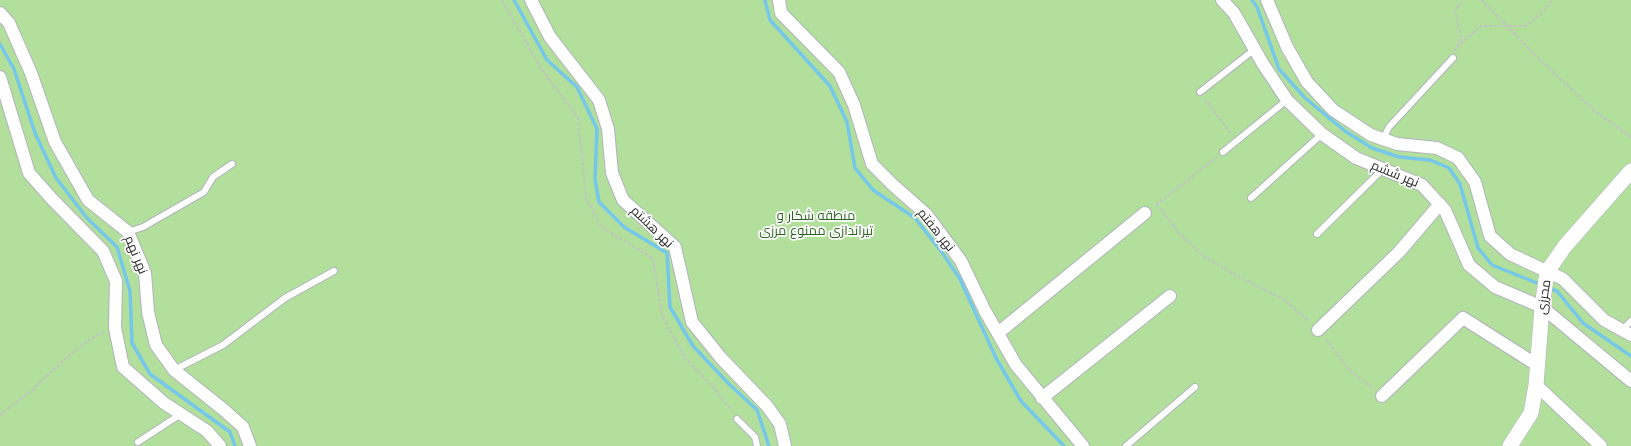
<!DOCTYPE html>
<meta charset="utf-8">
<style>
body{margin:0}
canvas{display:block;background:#ece5dd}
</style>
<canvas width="1631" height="446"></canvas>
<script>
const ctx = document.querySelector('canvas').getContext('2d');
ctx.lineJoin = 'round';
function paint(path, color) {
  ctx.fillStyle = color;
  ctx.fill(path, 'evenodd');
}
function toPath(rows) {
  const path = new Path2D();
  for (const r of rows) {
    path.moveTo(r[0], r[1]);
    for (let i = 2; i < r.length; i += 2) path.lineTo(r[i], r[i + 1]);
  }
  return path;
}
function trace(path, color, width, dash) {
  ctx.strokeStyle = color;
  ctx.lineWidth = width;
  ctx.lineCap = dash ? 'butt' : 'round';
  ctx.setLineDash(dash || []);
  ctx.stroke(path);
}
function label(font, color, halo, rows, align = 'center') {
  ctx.font = font + ' Quicksand,Cairo,sans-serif';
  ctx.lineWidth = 3.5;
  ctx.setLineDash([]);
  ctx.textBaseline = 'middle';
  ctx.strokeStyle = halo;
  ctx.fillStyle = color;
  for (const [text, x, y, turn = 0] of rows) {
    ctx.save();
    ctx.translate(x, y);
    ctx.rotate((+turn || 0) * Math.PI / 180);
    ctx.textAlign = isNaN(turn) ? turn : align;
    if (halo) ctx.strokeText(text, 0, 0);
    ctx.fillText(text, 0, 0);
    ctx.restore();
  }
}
const green = toPath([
 [0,0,1631,0,1631,446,0,446]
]);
const stream = toPath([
 [514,0,547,60,577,87,597,129,595,179,599,202,624,227,667,253,670,307,693,346,729,384,757,410,769,446],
 [765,0,770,20,830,86,847,122,855,168,873,190,915,218,941,251,960,279,996,358,1021,401,1064,446],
 [1252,0,1257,7,1279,69,1305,98,1345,131,1372,148,1399,157,1430,160,1449,168,1460,184,1478,248,1492,265,1542,285],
 [0,44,14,69,35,133,56,178,87,218,117,247,130,291,132,343,150,374,230,432,235,446],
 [1548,288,1557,291,1583,323,1631,356]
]);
const path = toPath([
 [502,0,540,67,578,118,586,198,602,228,653,258,662,316,685,358,714,388,732,411],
 [1482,0,1536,56,1597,113,1631,137],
 [1457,47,1481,26,1526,26,1545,10,1552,0],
 [1455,51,1461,37,1455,11,1463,0],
 [1205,99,1231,134],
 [1157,204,1179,233,1202,255,1239,277,1283,299,1309,321],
 [1156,205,1217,157],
 [1326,339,1349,370,1374,389],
 [0,415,32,390,68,356,92,338,105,332]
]);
const service = toPath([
 [1200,92,1255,49],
 [1383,139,1389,127,1453,58],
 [1223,152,1287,100],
 [1251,198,1322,134],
 [128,232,143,227,204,192,213,177,232,164],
 [1317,234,1383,169],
 [1622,330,1631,321],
 [174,370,223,345,285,298,334,271],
 [737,419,755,437,757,446],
 [138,442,181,414],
 [1126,446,1195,387]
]);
const minor = toPath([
 [531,0,550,37,599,100,608,129,612,173,623,200,675,247,692,322,721,358,767,406,780,424,785,446],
 [779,0,781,13,839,72,854,105,872,164,893,185,927,215,961,261,985,311,1016,365,1083,446],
 [1222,0,1234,13,1263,64,1287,100,1322,134,1356,158,1422,185,1445,210,1469,265,1495,287,1542,307,1631,381],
 [1267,0,1287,47,1307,82,1333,110,1371,135,1397,144,1437,148,1458,158,1475,182,1490,236,1510,254,1563,279,1604,320,1631,335],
 [0,13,9,23,31,73,55,142,88,200,128,232,145,273,148,312,156,345,174,370,224,410,243,427,250,446],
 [0,77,29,173,52,199,103,251,116,281,115,328,123,367,164,403,207,431,220,446],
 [1318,330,1399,252,1440,204],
 [998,333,1145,213],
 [1536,385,1601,446],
 [1382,396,1463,318,1537,365],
 [1042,398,1170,296]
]);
const tertiary = toPath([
 [1510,446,1531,413,1536,385,1542,307,1547,272,1565,246,1631,171]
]);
const streetNames = [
 ["نهر ششم",1395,174,22],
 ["نهر هشتم",652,227,44],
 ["نهر هفتم",936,230,51],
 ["نهر نهم",136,255,68],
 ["محرزی",1544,297,-82]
];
const parkNames = [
 ["منطقه شکار و",816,216],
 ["تیراندازی ممنوع مرزی",816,231]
];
paint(green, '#b2df9c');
trace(stream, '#75c8e9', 3.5);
trace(service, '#b0b3bd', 8);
trace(minor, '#b0b3bd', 14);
trace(tertiary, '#b0b3bd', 16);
trace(path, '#c3c3c3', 2, [3, 2]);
trace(service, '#fff', 6);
trace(minor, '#fff', 12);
trace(tertiary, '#fff', 15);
label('13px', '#2a2a2a', '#fff', streetNames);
label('13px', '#2b641e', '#fff', parkNames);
</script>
